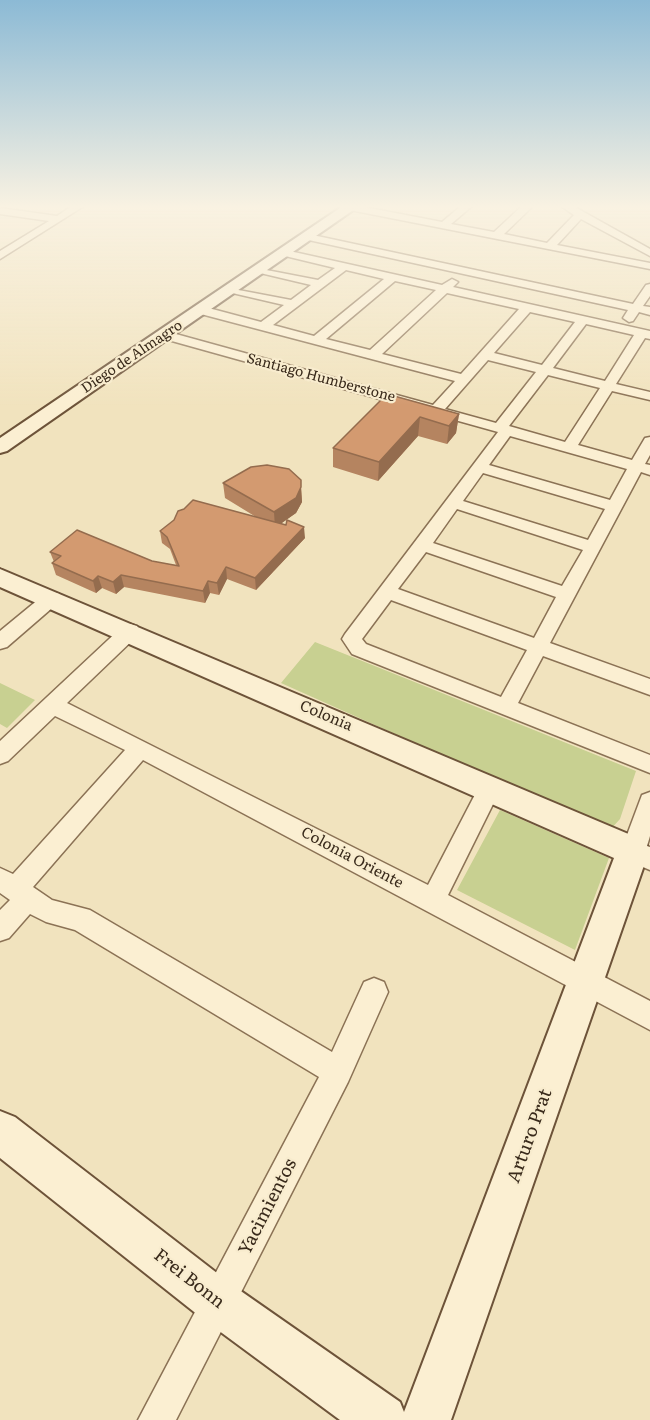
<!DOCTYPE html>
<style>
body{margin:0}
canvas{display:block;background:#f1e3be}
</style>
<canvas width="650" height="1420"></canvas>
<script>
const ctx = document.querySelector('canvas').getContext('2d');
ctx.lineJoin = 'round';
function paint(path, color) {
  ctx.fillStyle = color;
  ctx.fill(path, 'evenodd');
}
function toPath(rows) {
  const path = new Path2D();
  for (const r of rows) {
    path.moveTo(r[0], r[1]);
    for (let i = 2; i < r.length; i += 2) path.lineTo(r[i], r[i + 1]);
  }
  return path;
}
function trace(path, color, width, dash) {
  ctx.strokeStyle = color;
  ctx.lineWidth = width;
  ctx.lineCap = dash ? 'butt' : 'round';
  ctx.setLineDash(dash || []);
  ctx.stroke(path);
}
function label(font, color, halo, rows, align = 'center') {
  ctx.font = font + ' Literata,serif';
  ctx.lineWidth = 4.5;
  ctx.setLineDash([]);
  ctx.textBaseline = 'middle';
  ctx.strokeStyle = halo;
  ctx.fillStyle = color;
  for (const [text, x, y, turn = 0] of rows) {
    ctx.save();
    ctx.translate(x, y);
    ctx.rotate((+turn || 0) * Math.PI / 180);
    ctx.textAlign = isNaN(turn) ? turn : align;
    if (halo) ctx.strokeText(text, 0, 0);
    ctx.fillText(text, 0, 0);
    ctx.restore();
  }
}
const green = toPath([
 [315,642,636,771,620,819,610,830,281,683],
 [0,683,35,700,7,728,0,724],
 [500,810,609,858,575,950,457,890]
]);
const street = toPath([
 [72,206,84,206,0,259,0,251,49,221,0,214,0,208,57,216,72,206],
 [346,206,359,206,442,222,461,206,472,206,451,224,494,232,522,206,533,206,504,234,547,243,574,215,561,206,573,206,650,249,650,256,581,219,557,245,650,263,650,269,350,210,346,206],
 [308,234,633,304,646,285,650,284,650,296,643,306,650,307,650,315,639,312,633,321,629,322,623,318,628,310,304,239,303,237,308,234],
 [285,250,442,285,452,279,458,282,453,287,650,331,650,339,645,338,616,384,650,392,650,400,612,391,578,445,632,460,645,438,650,437,650,455,645,464,650,465,650,475,641,472,550,643,650,679,650,695,543,656,518,703,650,755,650,773,352,654,342,639,345,634,498,432,161,338,159,335,161,332,165,331,433,405,455,381,197,313,195,310,201,306,261,322,284,305,228,292,228,288,291,300,311,285,256,272,256,268,318,280,335,268,281,255,281,251,285,250],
 [346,270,384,279,314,336,273,325,346,270],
 [395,281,436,290,370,350,326,339,395,281],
 [447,293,519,309,461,374,382,354,447,293],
 [530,312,575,322,542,365,494,353,530,312],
 [586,324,634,335,605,381,553,368,586,324],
 [488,360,536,372,496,423,445,409,488,360],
 [548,375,600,388,565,442,509,426,548,375],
 [510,436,627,469,610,500,489,465,510,436],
 [483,473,605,509,588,540,463,501,483,473],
 [457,509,583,550,562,586,433,543,457,509],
 [426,552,556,597,534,638,398,589,426,552],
 [391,600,527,650,501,697,366,644,362,639,391,600],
 [52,592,59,594,61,598,59,602,7,647,0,649,0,631,45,594,52,592],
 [130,624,137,626,140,631,137,636,67,703,428,885,482,781,490,779,498,781,501,788,448,895,650,1001,650,1030,143,760,33,887,52,900,90,910,332,1052,364,982,374,978,384,982,388,992,348,1082,176,1420,138,1420,319,1077,75,930,46,922,30,914,9,938,0,941,0,910,10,900,0,893,0,868,13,874,125,750,55,716,8,761,0,764,0,741,123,626,130,624],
 [650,792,650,836,647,846,650,847,650,870,624,859,621,851,642,795,650,792]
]);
const secondary = toPath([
 [343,206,359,206,7,451,0,453,0,438,343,206],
 [0,569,645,841,649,851,451,1420,340,1420,203,1319,0,1158,0,1111,15,1117,235,1287,400,1402,404,1412,614,858,0,587,0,569]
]);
const wall = toPath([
 [387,394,459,414,456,433,447,444,418,436,378,481,333,467,333,448],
 [223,483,301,487,302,502,296,513,281,523,305,538,256,590,227,579,219,595,210,593,205,603,124,587,116,594,102,588,96,593,56,575,52,563,54,562,50,552,176,565,170,549,162,543,160,531,256,517,225,498]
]);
const shadedWall = toPath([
 [459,414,456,433,447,444,449,426],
 [420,417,418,436,378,481,379,462],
 [301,487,302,502,296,513,275,528,274,512],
 [304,527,305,538,256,590,255,578],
 [226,567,227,579,219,595,217,583],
 [121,575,124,587,116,594,113,582],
 [98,576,102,588,96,593,93,581],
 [208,581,210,593,205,603,203,591]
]);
const building = toPath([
 [387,394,459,414,449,426,420,417,379,462,333,448,387,394],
 [267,465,289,469,301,480,301,487,296,498,274,512,223,483,251,467,267,465],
 [193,500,286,525,287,520,304,527,255,578,226,567,217,583,208,581,203,591,121,575,113,582,98,576,93,581,52,563,61,556,50,552,77,530,152,561,179,566,167,537,160,531,174,520,178,511,184,509,193,500]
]);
const farStreetnames = [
 ["Diego de Almagro",132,357,-34],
 ["Santiago Humberstone",321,378,15]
];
const streetNames = [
 ["Colonia",326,716,23],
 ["Colonia Oriente",352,858,28]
];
const nearStreetnames = [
 ["Arturo Prat",530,1136,-70],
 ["Yacimientos",268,1207,-63],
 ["Frei Bonn",189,1279,38]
];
paint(green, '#c8d091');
trace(street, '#8b7255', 3);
trace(secondary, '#6d5339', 4);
paint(street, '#fbefd2');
paint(secondary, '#fbefd2');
paint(wall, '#b58460');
paint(shadedWall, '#946c4e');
paint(building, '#d39a70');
trace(building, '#946c4e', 1.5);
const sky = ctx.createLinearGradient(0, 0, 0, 405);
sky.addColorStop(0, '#8cbad5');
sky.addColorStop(0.51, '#f9f2e2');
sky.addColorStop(1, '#f9f2e200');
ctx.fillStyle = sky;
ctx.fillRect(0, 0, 650, 405);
label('14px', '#392a1b', '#f8ecce', farStreetnames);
label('15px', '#392a1b', '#f8ecce', streetNames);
label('18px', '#392a1b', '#f8ecce', nearStreetnames);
</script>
